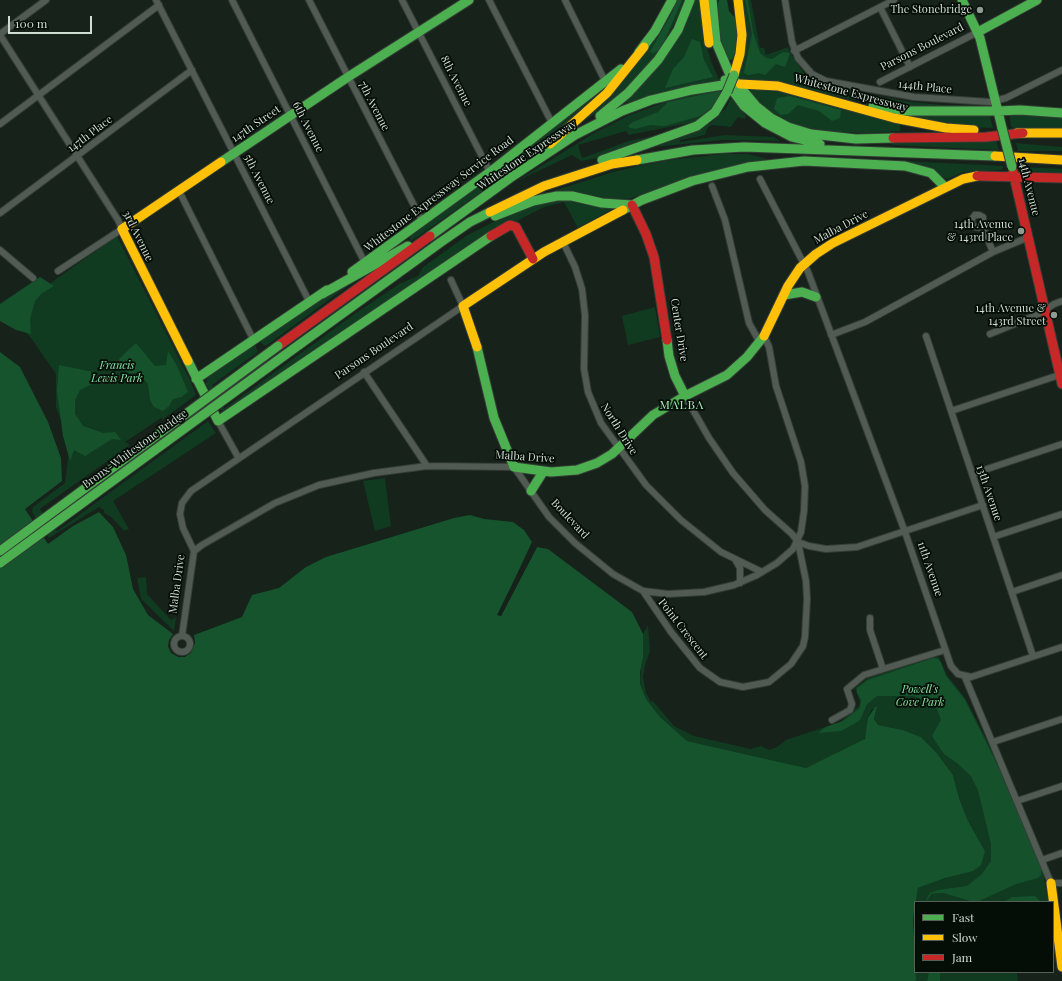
<!DOCTYPE html>
<style>
body{margin:0}
#map{position:relative;width:1062px;height:981px;overflow:hidden;background:#16221a;font-family:"Playfair Display",serif}
canvas{display:block}
.legend{position:absolute;left:914px;top:901px;width:140px;height:72px;box-sizing:border-box;background:#050d07;border:1px solid #566059;margin:0;padding:5px 7px;list-style:none;font-size:12px;color:#d0ddd3}
.legend li{display:flex;align-items:center;gap:8px;height:20px}
.legend b{width:20px;border:1px solid #566059}
.scale{position:absolute;left:8px;top:16px;width:84px;height:18px;box-sizing:border-box;border:2px solid #d0ddd3;border-top:0;padding-left:5px;font-size:12px;line-height:14px;white-space:nowrap;color:#d0ddd3;-webkit-text-stroke:3px #050d07;paint-order:stroke}
</style>
<div id="map">
<canvas width="1062" height="981"></canvas>
<ul class="legend">
<li><b style="height:5px;background:#4caf50"></b>Fast</li>
<li><b style="height:5px;background:#ffc107"></b>Slow</li>
<li><b style="height:5px;background:#c62828"></b>Jam</li>
</ul>
<div class="scale">100 m</div>
</div>
<script>
const ctx = document.querySelector('canvas').getContext('2d');
ctx.lineJoin = 'round';
function paint(path, color) {
  ctx.fillStyle = color;
  ctx.fill(path, 'evenodd');
}
function toPath(rows) {
  const path = new Path2D();
  for (const r of rows) {
    if (r.length === 3) {
      path.moveTo(r[0] + r[2], r[1]);
      path.arc(r[0], r[1], r[2], 0, 2 * Math.PI);
      continue;
    }
    path.moveTo(r[0], r[1]);
    for (let i = 2; i < r.length; i += 2) path.lineTo(r[i], r[i + 1]);
  }
  return path;
}
function trace(path, color, width, dash) {
  ctx.strokeStyle = color;
  ctx.lineWidth = width;
  ctx.lineCap = dash ? 'butt' : 'round';
  ctx.setLineDash(dash || []);
  ctx.stroke(path);
}
function label(font, color, halo, rows, align = 'center') {
  ctx.font = font + ' "Playfair Display",serif';
  ctx.lineWidth = 3.5;
  ctx.setLineDash([]);
  ctx.textBaseline = 'middle';
  ctx.strokeStyle = halo;
  ctx.fillStyle = color;
  for (const [text, x, y, turn = 0] of rows) {
    ctx.save();
    ctx.translate(x, y);
    ctx.rotate((+turn || 0) * Math.PI / 180);
    ctx.textAlign = isNaN(turn) ? turn : align;
    if (halo) ctx.strokeText(text, 0, 0);
    ctx.fillText(text, 0, 0);
    ctx.restore();
  }
}
const green = toPath([
 [675,0,685,0,679,14,667,38,641,75,604,107,568,132,628,73,653,42],
 [694,0,701,0,705,40,712,64,720,81,707,82,634,103,622,102],
 [742,0,751,0,760,48,764,48,766,55,788,47,790,53,806,76,822,86,910,102,943,105,984,106,902,107,867,103,866,100,854,100,779,82,752,79,738,80],
 [744,88,794,93,900,125,900,131,872,133,836,132,799,127,774,117],
 [725,89,720,100,699,121,629,135,626,131,578,145,582,158,629,141,683,130,597,158,581,161,572,155,517,181,594,133,630,115,668,101,676,96],
 [604,90,563,130,513,170,410,242,410,236,590,98],
 [731,98,746,116,745,119,738,117,731,127,712,125,708,127,705,135,680,140,680,142,725,135,774,137,780,141,724,140,655,147,693,133,711,123,726,108],
 [913,114,990,116,993,128,963,127,915,120],
 [1009,114,1062,114,1062,128,1014,129,1011,126],
 [996,141,999,150,892,145,892,142],
 [1016,143,1062,147,1062,151,1018,151],
 [722,154,748,154,767,159,690,177,626,200,617,201,581,193,553,191,613,172,639,166,669,160],
 [865,159,1003,166,1003,168,1001,170,963,172,947,179,930,169,910,163],
 [1022,167,1062,169,1062,173,1025,171],
 [570,200,614,208,578,228,564,202,544,207,517,221,509,219,452,259,224,411,221,410,205,383,207,382,207,375,255,344,258,352,212,385,224,409,353,315,399,284,418,276,422,268,466,236,515,211,538,204],
 [117,236,189,378,196,395,162,420,161,418,125,442,130,445,40,509,57,531,208,421,216,433,113,501,129,529,124,531,111,517,104,513,104,510,99,507,49,538,32,512,33,507,65,483,70,446,56,407,56,374,31,338,13,318,42,289],
 [357,279,266,346,262,344,260,341,263,337,327,296],
 [655,307,660,337,628,345,622,316],
 [385,478,391,526,375,531,363,481],
 [146,577,147,594,171,620,176,617,174,631,141,599,137,578],
 [648,625,650,651,645,665,643,677,646,693,651,702,653,701,674,726,694,736,751,749,761,746,769,750,777,747,786,740,840,722,859,706,860,702,855,688,868,678,930,657,939,657,947,675,965,698,1002,770,1042,865,1048,902,915,902,915,930,913,918,915,902,918,888,945,878,985,851,968,821,959,798,953,775,936,752,921,737,903,730,878,725,874,719,877,708,872,709,868,718,867,735,862,742,806,768,687,741,660,717,646,699,640,684,643,634],
 [916,972,1017,972,1018,981,929,981,928,976,927,981,915,981]
]);
const forest = toPath([
 [675,0,682,0,661,49,653,53,650,52,673,11],
 [719,0,727,0,729,11,737,20,738,37,734,58,731,60,726,59,715,15],
 [745,0,748,0,753,32,760,53,766,58,772,59,783,52,790,53,785,67,776,64,765,75,759,73,748,75,744,73,752,34],
 [692,39,700,42,704,60,713,77,665,88,673,69,684,57],
 [719,91,721,92,713,107,700,116,665,126,650,125,635,129,630,128,628,126,633,122,658,112,668,102],
 [790,96,841,110,840,118,832,121,819,111,798,105,788,114,781,115,774,109,777,98],
 [40,277,54,286,41,294,35,301,30,319,31,334,16,330,0,321,0,304],
 [136,343,155,366,166,365,168,351,177,366,186,387,188,392,181,397,173,399,169,406,163,411,154,407,150,400,148,384,139,373,129,373,120,364,119,359],
 [59,365,93,372,98,381,80,390,75,400,75,414,83,426,103,433,115,432,121,440,112,439,85,456,74,450,70,461,63,436,57,391],
 [933,658,938,659,941,663,946,676,965,700,998,766,1042,865,1041,875,1038,878,1016,884,979,901,970,901,944,893,938,893,931,894,926,902,927,898,930,893,938,890,967,886,982,874,991,861,991,844,978,790,971,776,957,763,944,754,932,736,941,720,937,709,932,704,914,696,877,696,867,704,860,720,854,724,841,731,818,733,826,727,843,721,860,708,861,700,857,693,857,688,868,680],
 [1035,896,1041,902,1004,902,1012,897],
 [929,972,940,972,940,981,927,981]
]);
const water = toPath([
 [0,352,20,367,48,422,61,458,62,481,25,509,48,544,73,526,99,512,113,527,126,555,133,589,148,615,173,634,169,640,168,646,171,653,178,657,185,657,191,653,195,643,194,635,242,617,252,595,279,588,306,567,326,557,454,518,470,515,484,519,513,522,524,530,532,542,498,615,501,616,537,547,548,549,632,612,643,634,643,657,640,672,640,684,646,699,660,717,687,741,806,768,865,739,868,718,875,707,877,707,874,719,878,725,903,730,921,737,936,752,953,775,959,798,968,821,985,851,981,865,973,871,945,878,918,888,913,918,916,979,915,981,0,981]
]);
const pier = toPath([
 [534,540,534,542,500,614,536,545,537,547,501,616,497,615]
]);
const street = toPath([
 [156,0,310,303],
 [232,0,365,263],
 [309,0,422,221],
 [402,0,490,172],
 [489,0,552,123],
 [565,0,606,83],
 [785,0,792,42,798,58,812,74,826,81,914,97,990,102,1006,98,1062,70],
 [880,7,910,67],
 [0,34,46,0],
 [0,35,118,220,122,229,58,271],
 [794,51,894,0],
 [880,82,978,32],
 [0,124,159,5],
 [760,179,808,272,905,532,951,666,958,674,971,677,1062,647],
 [712,186,725,220,749,323,759,341],
 [179,191,254,341],
 [0,213,192,70],
 [975,215,979,215,983,217,983,228,975,227,972,224,971,220,975,215],
 [983,228,993,252],
 [563,242,575,267,582,289,585,315,584,369,588,392,601,423,646,485,681,520,721,552,762,572],
 [0,250,33,278],
 [990,334,1039,314,1054,304,1062,301],
 [831,335,865,322,993,252,1029,237],
 [926,336,1033,656],
 [364,372,427,466],
 [951,411,1062,374],
 [218,421,238,457],
 [972,474,1062,444],
 [993,537,1062,514],
 [798,542,809,546,826,549,857,547,983,505],
 [194,551,183,528,180,514,182,503,191,491,463,306,451,280],
 [736,561,740,568,740,583],
 [643,591,671,632,700,668,720,682,743,687,769,682,791,664,803,646,805,637,807,599,806,581,798,542,792,534,765,510,733,473,709,438,685,396],
 [1012,592,1062,575],
 [870,618,870,630,883,669],
 [182,636,194,551,202,545,275,503,319,485,374,473,427,466,514,467,549,517,575,543,613,574,643,591,668,594,704,592,734,585,757,575,777,563,793,549,801,532,804,511,805,486,801,462,776,386,769,347,764,336],
 [182,644,8],
 [965,677,1051,883,1062,883],
 [832,720,850,710,852,704,847,689,864,675,945,650],
 [993,742,1062,719],
 [1017,801,1062,786],
 [1042,860,1062,853]
]);
const fast = toPath([
 [712,0,716,42,730,75,756,106,771,118,788,127,811,134,856,139,893,138],
 [962,0,980,38,1002,128],
 [978,32,1037,0],
 [639,52,655,31,672,0],
 [725,80,744,106,765,123,792,137,820,144],
 [873,106,908,111,998,111],
 [998,111,1020,110,1062,113],
 [600,116,628,93,658,60,678,30,690,0],
 [602,160,697,126,715,112,727,92],
 [637,160,693,150,744,147,995,156],
 [221,162,348,77,469,0],
 [623,210,642,200,692,181,748,167,804,161,905,166,931,173,945,187],
 [495,216,533,201,557,196,572,196,602,203,632,205],
 [430,236,510,178,575,135,622,111,651,100,692,90,723,85],
 [352,272,490,172,621,69],
 [322,294,408,246],
 [784,295,802,292,816,297],
 [667,340,669,356,675,376,685,396],
 [477,347,494,418,514,467,551,472,577,470,597,463,612,454,653,415,685,396,727,375,747,357,764,336],
 [285,355,441,242,470,222,490,212],
 [188,361,218,421,491,236],
 [196,379,327,290],
 [531,491,543,472]
]);
const slow = toPath([
 [704,0,709,43],
 [734,75,740,54,742,35,738,0],
 [740,84,778,86,894,118,946,128,974,130],
 [1017,133,1062,133],
 [550,144,607,93,644,47],
 [995,156,1062,160],
 [490,212,544,186,612,164,637,160],
 [764,336,788,286,800,268,816,254,833,243,963,179,977,176],
 [477,347,463,306,544,252,623,210],
 [188,361,122,229,221,162],
 [1051,883,1062,967]
]);
const jam = toPath([
 [893,138,986,137,1023,133],
 [1013,172,1062,384],
 [977,176,1062,178],
 [632,205,646,234,654,257,667,340],
 [491,236,510,225,516,227,533,259],
 [278,346,430,236]
]);
const fastBridge = toPath([
 [727,92,734,75],
 [1002,128,1012,167],
 [0,551,278,346],
 [0,563,285,355]
]);
const markers = [
 [980,10,4,"#8f9c92"],
 [1021,231,4,"#8f9c92"],
 [1054,315,4,"#8f9c92"]
];
const poiNames = [
 ["The Stonebridge",972,10],
 ["14th Avenue",1013,225],
 ["& 143rd Place",1013,238],
 ["14th Avenue &",1046,309],
 ["143rd Street",1046,322]
];
const streetNames = [
 ["Parsons Boulevard",922,47,-27],
 ["8th Avenue",456,81,63],
 ["144th Place",925,87,6],
 ["Whitestone Expressway",851,93,15],
 ["7th Avenue",374,106,63],
 ["147th Street",256,124,-34],
 ["6th Avenue",308,127,63],
 ["147th Place",90,134,-37],
 ["Whitestone Expressway",527,155,-34],
 ["5th Avenue",259,179,63],
 ["14th Avenue",1029,187,76],
 ["Whitestone Expressway Service Road",439,194,-37],
 ["Malba Drive",841,227,-28],
 ["3rd Avenue",138,236,64],
 ["Center Drive",679,330,81],
 ["Parsons Boulevard",374,351,-34],
 ["North Drive",619,429,58],
 ["Bronx-Whitestone Bridge",135,449,-36],
 ["Malba Drive",525,457,4],
 ["13th Avenue",989,493,71],
 ["Boulevard",570,519,47],
 ["11th Avenue",930,569,71],
 ["Malba Drive",177,584,-82],
 ["Point Crescent",683,629,52]
];
const parkNames = [
 ["Francis",117,366],
 ["Lewis Park",117,379],
 ["Powell's",920,690],
 ["Cove Park",920,703]
];
const neighbourhoodNames = [
 ["MALBA",682,405]
];
paint(green, '#103b20');
paint(forest, '#15522c');
paint(water, '#15542d');
paint(pier, '#16221a');
trace(street, '#343d36', 8);
trace(fast, '#343d36', 11);
trace(slow, '#343d36', 11);
trace(jam, '#343d36', 11);
trace(street, '#525a54', 6);
trace(fast, '#4caf50', 9);
trace(slow, '#ffc107', 9);
trace(jam, '#c62828', 9);
trace(fastBridge, '#343d36', 11, []);
trace(fastBridge, '#4caf50', 9);
for (const [x, y, r, color] of markers) {
  const dot = new Path2D();
  dot.arc(x, y, r, 0, 2 * Math.PI);
  ctx.fillStyle = color;
  ctx.fill(dot);
  trace(dot, '#050d07', 1.5);
}
label('11px', '#d0ddd3', '#050d07', poiNames, 'right');
label('11px', '#d0ddd3', '#050d07', streetNames);
label('italic 11px', '#88e3a2', '#050d07', parkNames);
ctx.letterSpacing = '1px';
label('12px', '#a8eebb', '#050d07', neighbourhoodNames);
ctx.letterSpacing = '0px';
</script>
